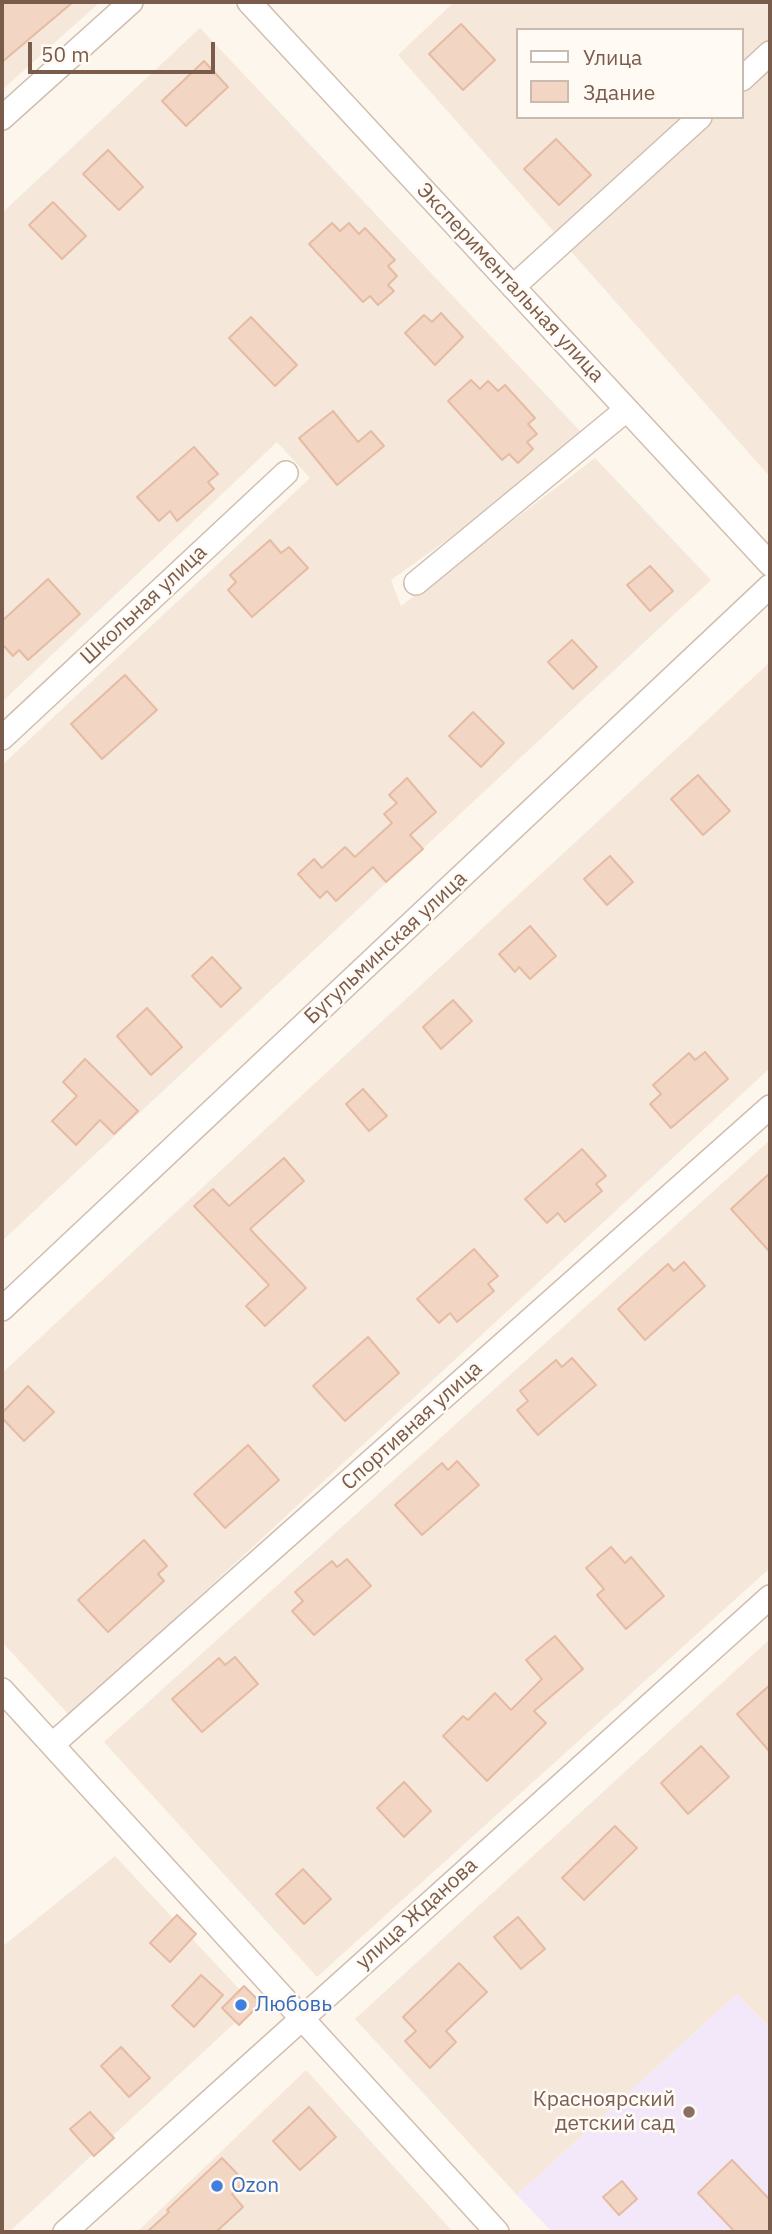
<!DOCTYPE html>
<meta charset="utf-8">
<style>
body{margin:0}
#map{position:relative;width:772px;height:2234px;overflow:hidden;background:#fdf6ec;font-family:"IBM Plex Sans",sans-serif}
canvas{display:block}
.frame{position:absolute;inset:0;border:4px solid #7a5c4d;pointer-events:none}
.legend{position:absolute;left:516px;top:28px;width:228px;height:91px;box-sizing:border-box;background:#fffaf3;border:2px solid #cabbb1;margin:0;padding:9px 12px;list-style:none;font-size:21px;color:#7a5c4d}
.legend li{display:flex;align-items:center;gap:14px;height:35px}
.legend b{width:35px;border:2px solid #cabbb1}
.scale{position:absolute;left:28px;top:42px;width:187px;height:32px;box-sizing:border-box;border:4px solid #7a5c4d;border-top:0;padding-left:9px;font-size:21px;line-height:24px;white-space:nowrap;color:#7a5c4d;-webkit-text-stroke:5px #fffaf3;paint-order:stroke}
</style>
<div id="map">
<canvas width="772" height="2234"></canvas>
<div class="frame"></div>
<ul class="legend">
<li><b style="height:9px;background:#fff"></b>Улица</li>
<li><b style="height:19px;background:#f3d5c3"></b>Здание</li>
</ul>
<div class="scale">50 m</div>
</div>
<script>
const ctx = document.querySelector('canvas').getContext('2d');
ctx.lineJoin = 'round';
function paint(path, color) {
  ctx.fillStyle = color;
  ctx.fill(path, 'evenodd');
}
function toPath(rows) {
  const path = new Path2D();
  for (const r of rows) {
    path.moveTo(r[0], r[1]);
    for (let i = 2; i < r.length; i += 2) path.lineTo(r[i], r[i + 1]);
  }
  return path;
}
function trace(path, color, width, dash) {
  ctx.strokeStyle = color;
  ctx.lineWidth = width;
  ctx.lineCap = dash ? 'butt' : 'round';
  ctx.setLineDash(dash || []);
  ctx.stroke(path);
}
function label(font, color, halo, rows, align = 'center') {
  ctx.font = font + ' "IBM Plex Sans",sans-serif';
  ctx.lineWidth = 5;
  ctx.setLineDash([]);
  ctx.textBaseline = 'middle';
  ctx.strokeStyle = halo;
  ctx.fillStyle = color;
  for (const [text, x, y, turn = 0] of rows) {
    ctx.save();
    ctx.translate(x, y);
    ctx.rotate((+turn || 0) * Math.PI / 180);
    ctx.textAlign = isNaN(turn) ? turn : align;
    if (halo) ctx.strokeText(text, 0, 0);
    ctx.fillText(text, 0, 0);
    ctx.restore();
  }
}
const residential = toPath([
 [2,2,100,2,2,90],
 [454,2,770,2,770,477,398,55],
 [518,30,742,30,742,117,518,117],
 [200,28,581,432,491,514,461,530,391,580,401,606,595,458,711,580,2,1241,2,765,310,478,277,442,2,702,2,213],
 [770,662,770,1068,70,1716,2,1642,2,1373],
 [770,1140,770,1568,317,1977,104,1742],
 [770,1639,770,2028,737,1994,517,2195,355,2019],
 [115,1856,254,2005,9,2232,2,2232,2,1947],
 [306,2070,453,2232,137,2232]
]);
const education = toPath([
 [737,1994,770,2028,770,2232,552,2232,517,2195]
]);
const building = toPath([
 [2,2,73,2,2,62,2,2],
 [461,24,495,60,463,90,429,54,461,24],
 [204,61,228,87,186,126,162,101,204,61],
 [556,139,591,175,559,205,524,169,556,139],
 [108,150,143,187,119,210,83,174,108,150],
 [53,202,86,236,62,259,29,225,53,202],
 [332,223,340,231,349,223,359,234,365,228,395,260,388,266,397,276,388,285,394,291,378,305,370,296,363,302,309,244,332,223],
 [441,313,463,337,435,365,405,333,424,315,432,322,441,313],
 [251,317,297,365,275,386,229,338,251,317],
 [471,380,480,389,488,381,498,391,505,385,535,418,528,424,537,434,527,442,533,449,518,463,509,454,502,460,448,401,471,380],
 [333,411,358,442,371,431,384,446,337,485,299,438,333,411],
 [194,447,218,474,208,482,214,489,177,521,170,511,159,521,137,497,194,447],
 [270,540,281,553,289,547,308,568,252,617,228,590,236,582,230,575,270,540],
 [650,566,673,591,650,611,627,585,650,566],
 [48,579,80,614,28,660,19,650,13,656,2,644,2,621,48,579],
 [572,640,597,667,573,689,548,662,572,640],
 [125,675,157,710,102,759,71,724,125,675],
 [473,712,504,743,481,767,449,736,473,712],
 [698,775,730,811,703,835,671,799,698,775],
 [407,778,436,812,410,835,423,849,386,882,373,867,336,901,327,891,320,898,298,874,314,859,322,868,345,847,355,857,392,823,384,814,397,803,389,795,407,778],
 [610,856,633,882,607,905,584,879,610,856],
 [530,926,556,956,530,979,519,967,515,972,499,954,530,926],
 [212,957,241,988,221,1007,192,976,212,957],
 [453,1000,472,1021,441,1049,423,1027,453,1000],
 [147,1008,182,1047,151,1075,117,1036,147,1008],
 [705,1052,728,1079,671,1128,650,1104,661,1094,653,1085,689,1053,695,1060,705,1052],
 [85,1059,138,1111,114,1134,100,1120,76,1145,52,1121,77,1096,63,1082,85,1059],
 [363,1089,387,1116,369,1131,346,1104,363,1089],
 [582,1149,606,1176,596,1184,602,1191,565,1222,558,1213,547,1223,525,1199,582,1149],
 [284,1158,304,1181,250,1229,306,1288,265,1326,246,1306,269,1285,194,1206,213,1189,229,1206,284,1158],
 [770,1173,770,1252,731,1209,770,1173],
 [474,1249,498,1276,488,1284,494,1291,457,1322,450,1313,439,1323,417,1299,474,1249],
 [684,1262,705,1286,645,1340,618,1309,668,1264,674,1271,684,1262],
 [368,1337,399,1373,345,1421,313,1386,368,1337],
 [572,1358,596,1385,538,1435,517,1410,528,1401,520,1391,556,1360,562,1367,572,1358],
 [28,1386,54,1412,24,1441,2,1418,2,1413,28,1386],
 [248,1445,279,1480,225,1528,194,1494,248,1445],
 [457,1461,479,1485,422,1535,395,1505,442,1463,448,1470,457,1461],
 [144,1540,167,1566,158,1574,164,1581,108,1632,78,1600,144,1540],
 [611,1547,625,1563,631,1557,664,1596,626,1629,597,1595,604,1589,586,1568,611,1547],
 [347,1559,371,1586,314,1635,292,1611,303,1601,295,1592,332,1561,337,1567,347,1559],
 [555,1636,583,1669,534,1711,546,1723,487,1781,443,1736,463,1716,468,1720,495,1693,511,1710,542,1679,526,1660,555,1636],
 [235,1657,258,1684,202,1732,172,1699,219,1658,225,1665,235,1657],
 [770,1685,770,1752,737,1714,770,1685],
 [701,1746,729,1777,688,1814,661,1783,701,1746],
 [404,1782,431,1811,404,1837,377,1808,404,1782],
 [615,1826,637,1848,584,1900,562,1878,615,1826],
 [303,1869,331,1899,304,1924,276,1894,303,1869],
 [177,1915,196,1934,170,1962,150,1943,177,1915],
 [518,1917,545,1949,521,1969,494,1937,518,1917],
 [459,1963,487,1992,446,2031,456,2042,430,2068,405,2041,416,2031,403,2017,459,1963],
 [201,1975,223,1995,194,2027,172,2006,201,1975],
 [244,1986,261,2003,239,2025,222,2008,244,1986],
 [121,2047,150,2078,129,2097,101,2066,121,2047],
 [309,2107,336,2137,300,2170,273,2141,309,2107],
 [90,2112,114,2138,94,2156,70,2129,90,2112],
 [222,2158,245,2182,232,2194,243,2207,216,2232,147,2232,169,2212,167,2210,222,2158],
 [732,2160,770,2200,770,2232,735,2232,698,2193,732,2160],
 [622,2181,637,2199,619,2215,603,2197,622,2181]
]);
const street = toPath([
 [249,2,770,564],
 [742,79,770,53],
 [2,118,131,2],
 [513,287,700,117],
 [416,583,626,410],
 [2,738,286,473],
 [2,1309,770,586],
 [2,1690,497,2232],
 [53,1744,770,1107],
 [65,2232,770,1597]
]);
const markers = [
 [241,2005,7,"#3f7fe0"],
 [689,2112,7,"#8d6e63"],
 [217,2186,7,"#3f7fe0"]
];
const streetNames = [
 ["Экспериментальная улица",510,283,47],
 ["Школьная улица",144,605,-43],
 ["Бугульминская улица",386,948,-43],
 ["Спортивная улица",412,1426,-42],
 ["улица Жданова",417,1914,-42]
];
const shopNames = [
 ["Любовь",255,2005],
 ["Ozon",231,2186]
];
const educationNames = [
 ["Красноярский",675,2100],
 ["детский сад",675,2124]
];
paint(residential, '#f5e8da');
paint(education, '#f3e8fa');
paint(building, '#f3d5c3');
trace(building, '#e6bba3', 2);
trace(street, '#d1beb0', 26);
trace(street, '#fff', 23);
for (const [x, y, r, color] of markers) {
  const dot = new Path2D();
  dot.arc(x, y, r, 0, 2 * Math.PI);
  ctx.fillStyle = color;
  ctx.fill(dot);
  trace(dot, '#fffaf3', 2.5);
}
label('21px', '#7a5c4d', '#fffaf3', streetNames);
label('21px', '#366cbe', '#fffaf3', shopNames, 'left');
label('21px', '#785e54', '#fffaf3', educationNames, 'right');
</script>
